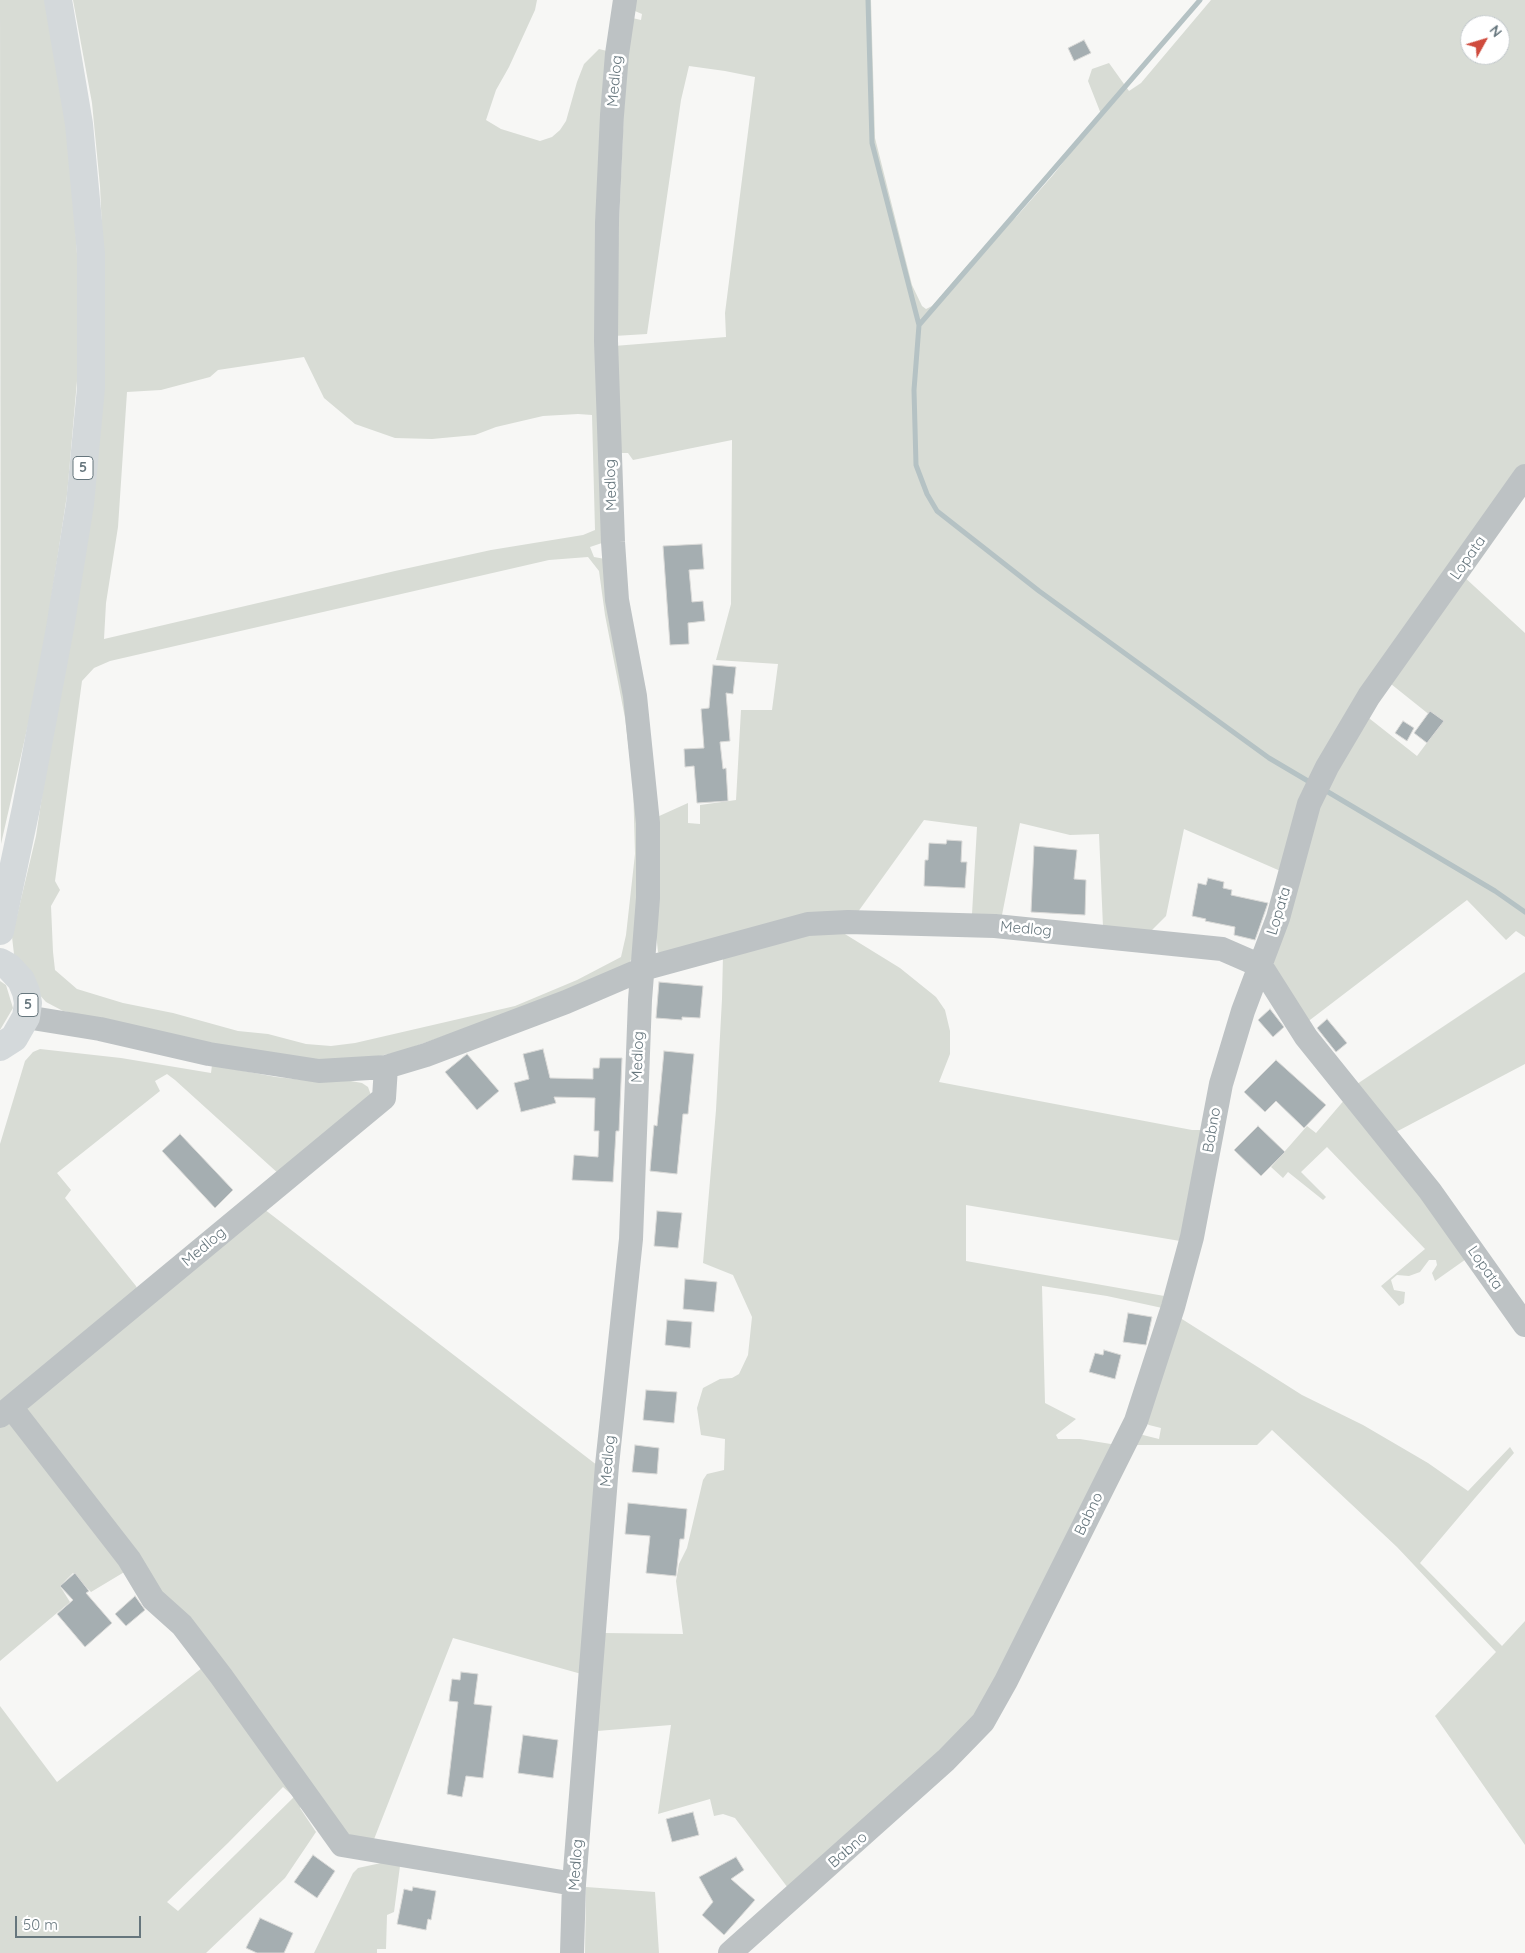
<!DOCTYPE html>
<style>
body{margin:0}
#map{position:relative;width:1525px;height:1953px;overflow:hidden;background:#f7f7f5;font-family:Quicksand,sans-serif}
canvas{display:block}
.north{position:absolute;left:1460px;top:15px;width:50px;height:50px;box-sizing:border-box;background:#fff;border:1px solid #c2c8cb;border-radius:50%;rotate:51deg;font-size:14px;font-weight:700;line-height:20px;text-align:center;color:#66767d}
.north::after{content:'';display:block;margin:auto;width:18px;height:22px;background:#cf4b3d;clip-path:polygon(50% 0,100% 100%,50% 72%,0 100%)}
.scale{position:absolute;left:15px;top:1916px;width:126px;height:22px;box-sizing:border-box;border:2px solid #66767d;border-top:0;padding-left:6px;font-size:15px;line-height:18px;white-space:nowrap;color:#66767d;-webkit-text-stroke:4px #fff;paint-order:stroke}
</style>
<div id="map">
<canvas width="1525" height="1953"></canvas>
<div class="north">N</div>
<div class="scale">50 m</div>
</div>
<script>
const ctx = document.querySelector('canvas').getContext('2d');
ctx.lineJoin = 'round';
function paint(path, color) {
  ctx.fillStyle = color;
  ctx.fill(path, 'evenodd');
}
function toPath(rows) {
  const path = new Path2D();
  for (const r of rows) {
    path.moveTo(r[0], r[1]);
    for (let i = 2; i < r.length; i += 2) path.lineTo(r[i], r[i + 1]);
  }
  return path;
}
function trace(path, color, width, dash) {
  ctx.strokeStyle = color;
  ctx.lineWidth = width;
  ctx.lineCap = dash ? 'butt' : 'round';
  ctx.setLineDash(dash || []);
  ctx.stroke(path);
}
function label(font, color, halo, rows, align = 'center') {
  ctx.font = font + ' Quicksand,sans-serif';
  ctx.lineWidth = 5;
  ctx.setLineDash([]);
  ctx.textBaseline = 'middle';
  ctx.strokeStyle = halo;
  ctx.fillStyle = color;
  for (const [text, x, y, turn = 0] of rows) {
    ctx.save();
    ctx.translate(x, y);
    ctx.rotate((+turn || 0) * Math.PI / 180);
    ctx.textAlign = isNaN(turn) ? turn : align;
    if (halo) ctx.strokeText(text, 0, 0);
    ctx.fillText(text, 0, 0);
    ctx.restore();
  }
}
const green = toPath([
 [0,0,48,0,69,127,79,285,77,381,67,495,40,672,1,844],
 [73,0,537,0,535,10,509,67,496,90,486,120,501,129,540,141,552,137,560,130,566,121,577,82,584,64,599,49,607,51,602,543,590,547,594,557,605,559,630,717,639,854,634,956,626,967,587,985,399,1052,363,1059,320,1060,247,1051,63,1011,46,1002,36,991,14,954,12,937,36,836,101,403,105,296,100,186,92,103],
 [304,357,324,398,355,424,395,438,432,439,475,435,496,427,543,416,578,414,592,415,595,530,583,535,491,550,395,571,104,639,106,603,118,527,127,392,161,390,210,377,218,370],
 [588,557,599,571,605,615,625,718,633,783,635,854,626,935,621,957,577,980,515,1006,355,1043,331,1046,306,1044,268,1034,238,1031,173,1013,123,1003,77,989,55,970,53,952,51,906,60,890,55,881,82,681,94,668,110,661,549,560],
 [631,0,871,0,875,138,912,285,922,306,926,309,932,306,970,262,977,260,994,236,1017,216,1053,175,1101,114,1088,81,1092,69,1109,63,1129,91,1141,83,1211,0,1525,0,1525,464,1381,668,1285,873,1184,829,1166,916,1148,934,1103,927,1099,834,1070,835,1020,823,1002,915,972,914,977,827,924,820,855,916,666,957,658,952,654,915,657,817,688,803,688,823,700,824,700,805,736,800,741,710,772,710,778,664,716,660,731,604,732,440,633,460,628,453,617,453,614,346,726,337,725,313,755,77,725,71,689,66,681,100,647,334,614,336,628,17,641,20,642,14,630,9],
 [1470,25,1500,25,1500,55,1470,55],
 [1462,575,1525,633,1525,937,1516,931,1506,940,1467,900,1306,1023,1272,969,1306,834,1365,715,1417,756,1441,724,1391,684],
 [799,931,840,931,900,968,936,997,945,1010,950,1031,950,1054,939,1082,1192,1130,1205,1130,1186,1242,966,1205,966,1261,1170,1297,1167,1309,1107,1296,1042,1286,1045,1403,1076,1419,1056,1435,1058,1439,1080,1439,1117,1445,981,1717,788,1888,735,1818,723,1814,714,1816,710,1799,658,1814,671,1725,597,1731,604,1633,683,1634,676,1581,679,1564,687,1548,703,1480,707,1474,724,1470,725,1439,701,1435,697,1408,703,1388,720,1379,732,1378,739,1374,748,1355,752,1317,733,1275,703,1263,716,1110,722,999,723,955],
 [1525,972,1525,1064,1394,1133,1354,1086],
 [0,981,6,985,13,1008,0,1030],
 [40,1049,121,1058,211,1073,212,1065,276,1077,314,1081,345,1080,362,1083,368,1087,372,1098,280,1175,175,1080,167,1074,155,1081,160,1091,57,1173,71,1190,65,1198,136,1286,138,1291,0,1406,0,1144,25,1061,33,1052],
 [1346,1098,1469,1257,1435,1281,1432,1273,1437,1265,1436,1260,1429,1260,1420,1272,1409,1276,1397,1275,1391,1280,1394,1290,1405,1292,1404,1303,1399,1306,1381,1286,1425,1249,1327,1147,1301,1172,1326,1197,1323,1200,1288,1172,1283,1178,1271,1167,1307,1126,1316,1133],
 [264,1209,602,1469,585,1675,453,1638,369,1852,351,1846,24,1411],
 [1174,1314,1302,1395,1363,1425,1428,1463,1468,1491,1510,1447,1514,1453,1475,1498,1420,1563,1502,1646,1525,1621,1525,1845,1435,1716,1496,1652,1397,1547,1272,1430,1257,1445,1138,1445,1125,1447,1139,1434,1159,1439,1161,1428,1149,1425,1142,1421],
 [10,1420,126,1571,91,1592,73,1573,60,1586,70,1602,0,1661,0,1422],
 [207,1664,307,1800,300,1808,316,1832,285,1878,206,1953,0,1953,0,1706,57,1782],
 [283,1787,294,1797,178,1911,167,1902,228,1843],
 [381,1863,400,1866,394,1912,387,1915,386,1949,377,1949,377,1953,314,1953,353,1873,358,1868],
 [586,1887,655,1892,659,1953,585,1953]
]);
const stream = toPath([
 [868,0,872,143,919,325,914,390,916,465,927,494,937,511,1039,591,1269,758,1313,784],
 [919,325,1200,0],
 [1323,789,1495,891,1525,912]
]);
const building = toPath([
 [1084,40,1091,53,1074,61,1068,48,1084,40],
 [702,544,704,569,689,570,692,602,703,601,705,621,688,623,689,644,670,645,663,546,702,544],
 [713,665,736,667,733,694,726,693,730,741,720,742,723,769,726,768,728,801,697,803,694,766,685,767,684,749,704,748,701,709,709,708,713,665],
 [1430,711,1444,721,1427,743,1414,733,1430,711],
 [1403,721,1414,728,1407,741,1395,733,1403,721],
 [947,840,962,841,961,862,967,862,965,888,924,886,925,860,928,860,929,843,946,844,947,840],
 [1034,846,1077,850,1074,879,1086,880,1085,915,1031,912,1034,846],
 [1208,878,1224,882,1223,888,1232,890,1231,895,1268,903,1255,940,1234,935,1235,927,1205,921,1206,919,1192,916,1198,883,1206,885,1208,878],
 [659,982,703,986,700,1018,682,1017,682,1020,656,1018,659,982],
 [1270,1009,1284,1027,1273,1037,1258,1020,1270,1009],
 [1327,1019,1347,1043,1336,1052,1317,1028,1327,1019],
 [543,1049,550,1078,593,1079,593,1068,599,1068,600,1058,622,1058,619,1131,616,1131,613,1182,572,1180,574,1155,598,1157,599,1131,594,1131,595,1098,554,1097,556,1103,521,1112,514,1083,529,1079,523,1054,543,1049],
 [664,1051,694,1054,688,1114,683,1114,677,1174,650,1171,654,1125,657,1126,664,1051],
 [467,1054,499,1091,477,1110,445,1072,467,1054],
 [1276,1060,1326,1105,1304,1128,1276,1101,1265,1112,1244,1092,1276,1060],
 [1258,1126,1285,1152,1261,1176,1234,1150,1258,1126],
 [180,1134,233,1190,215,1208,162,1151,180,1134],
 [657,1211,682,1213,678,1248,654,1246,657,1211],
 [685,1279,717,1282,714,1312,683,1309,685,1279],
 [1128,1313,1152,1317,1146,1345,1123,1342,1128,1313],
 [667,1320,692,1322,690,1348,665,1345,667,1320],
 [1104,1350,1121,1355,1115,1379,1089,1372,1095,1353,1103,1355,1104,1350],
 [646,1390,677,1392,674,1423,643,1420,646,1390],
 [635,1445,659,1448,657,1474,632,1472,635,1445],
 [628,1503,687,1509,684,1539,680,1539,676,1576,646,1573,650,1536,625,1534,628,1503],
 [75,1573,89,1591,86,1593,112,1623,85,1647,57,1614,73,1600,60,1586,75,1573],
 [135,1596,145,1610,126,1626,115,1614,135,1596],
 [461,1672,478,1674,474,1704,492,1706,483,1778,466,1776,462,1797,447,1794,458,1702,449,1701,452,1679,460,1680,461,1672],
 [523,1735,558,1740,553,1778,518,1773,523,1735],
 [693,1812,699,1835,672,1842,666,1819,693,1812],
 [313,1855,335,1871,317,1898,294,1882,313,1855],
 [736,1857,744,1870,731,1879,755,1900,724,1935,702,1915,713,1902,699,1877,736,1857],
 [413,1887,436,1891,431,1920,428,1919,426,1930,397,1924,404,1889,412,1891,413,1887],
 [260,1918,293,1933,284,1953,257,1953,246,1948,260,1918]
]);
const minor = toPath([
 [1261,966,1306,1037,1430,1191,1525,1325],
 [26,1017,100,1029,209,1054,319,1071,386,1067,426,1055,566,1002,643,969,808,924,848,922,995,926,1222,949,1261,966],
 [11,1407,129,1559,153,1599,182,1625,221,1676,342,1845,574,1884],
 [0,1416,384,1098,386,1067],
 [572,1953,574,1884,607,1465,631,1239,640,1000,648,898,648,823,635,696,617,600,613,542,606,341,607,223,612,115,617,54,625,0],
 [730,1953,946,1760,983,1722,1006,1681,1136,1421,1173,1307,1192,1237,1221,1084,1243,1011,1278,918,1309,804,1327,767,1369,696,1525,476]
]);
const major = toPath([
 [0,931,26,808,60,628,80,504,91,388,91,254,79,124,58,0],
 [0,962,9,967,21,980,26,992,28,1003,26,1017,14,1038,0,1047]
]);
const shields = [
 [83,468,20],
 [28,1005,20]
];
const shieldNames = [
 ["5",83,468],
 ["5",28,1005]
];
const streetNames = [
 ["Medlog",615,81,-85],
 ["Medlog",611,485,-92],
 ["Lopata",1468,558,-55],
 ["Lopata",1279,911,-73],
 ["Medlog",1026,929,5],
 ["Medlog",638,1057,-88],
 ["Babno",1212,1130,-80],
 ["Medlog",204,1247,-40],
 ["Lopata",1485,1268,55],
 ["Medlog",608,1461,-85],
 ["Babno",1089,1514,-64],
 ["Babno",848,1850,-41],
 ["Medlog",576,1865,-86]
];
paint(green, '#d8dcd5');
trace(stream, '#b5c2c4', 5);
paint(building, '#a5aeb1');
trace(building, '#d9d9d7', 1);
trace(minor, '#bdc2c4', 24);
trace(major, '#d4d9db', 28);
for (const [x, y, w] of shields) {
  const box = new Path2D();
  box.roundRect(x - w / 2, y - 11.5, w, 23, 4);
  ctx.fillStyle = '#fff';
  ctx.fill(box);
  trace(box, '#66767d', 1);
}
label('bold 14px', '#66767d', null, shieldNames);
label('15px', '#66767d', '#fff', streetNames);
</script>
